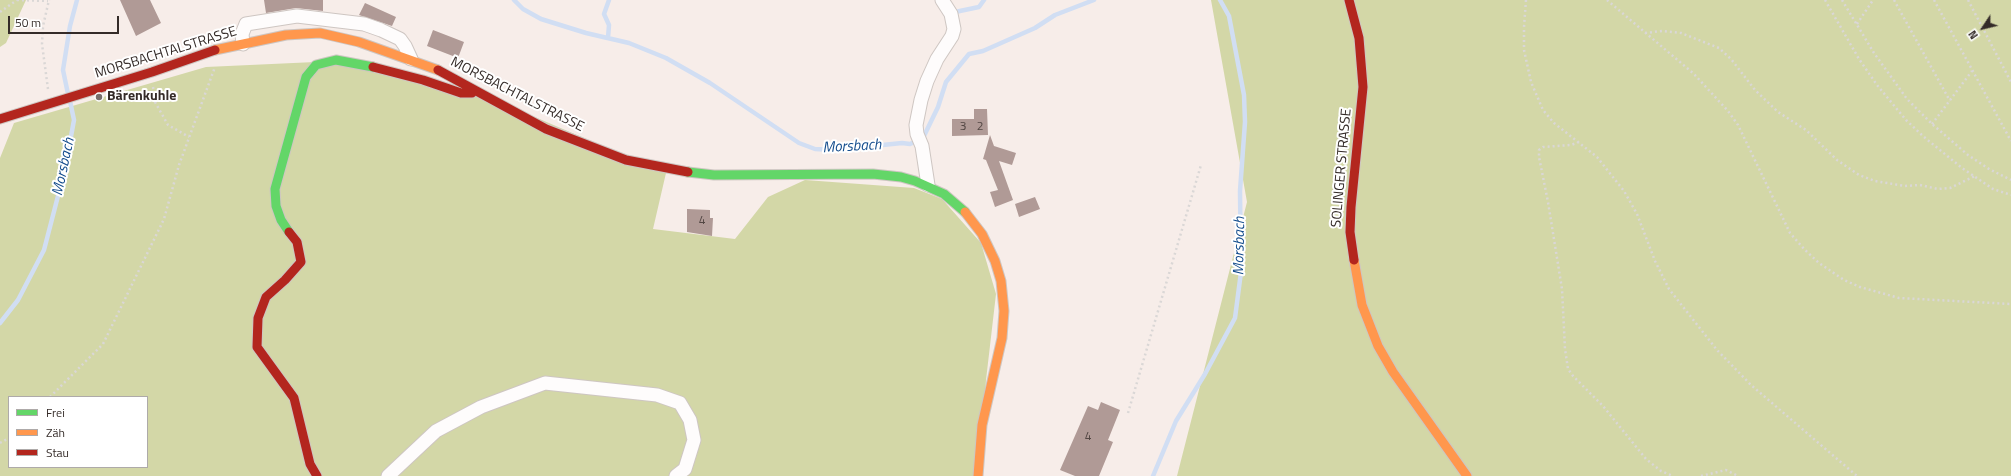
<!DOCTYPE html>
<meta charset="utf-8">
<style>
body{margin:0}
#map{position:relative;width:2011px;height:476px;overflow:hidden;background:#f7ede9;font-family:"Titillium Web",sans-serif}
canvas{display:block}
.legend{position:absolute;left:8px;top:396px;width:140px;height:72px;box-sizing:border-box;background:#fff;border:1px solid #aeaaa9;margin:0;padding:5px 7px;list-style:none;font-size:12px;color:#342b28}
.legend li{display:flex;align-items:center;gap:8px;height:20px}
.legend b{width:20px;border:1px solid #aeaaa9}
.north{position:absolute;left:1963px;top:8px;width:40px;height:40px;-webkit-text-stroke:3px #fff;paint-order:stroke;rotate:235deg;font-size:11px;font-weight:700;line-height:16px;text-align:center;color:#342b28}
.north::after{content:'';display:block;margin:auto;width:14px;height:18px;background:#342b28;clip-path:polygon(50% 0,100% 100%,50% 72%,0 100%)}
.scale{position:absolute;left:8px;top:16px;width:111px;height:18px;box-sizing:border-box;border:2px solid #342b28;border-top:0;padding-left:5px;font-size:12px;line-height:14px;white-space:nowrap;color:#342b28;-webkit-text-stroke:3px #fff;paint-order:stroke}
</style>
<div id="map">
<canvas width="2011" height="476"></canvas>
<ul class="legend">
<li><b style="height:5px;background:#63d668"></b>Frei</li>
<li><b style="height:5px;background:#ff974d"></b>Zäh</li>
<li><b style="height:5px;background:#b3261e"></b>Stau</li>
</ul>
<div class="north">N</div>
<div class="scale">50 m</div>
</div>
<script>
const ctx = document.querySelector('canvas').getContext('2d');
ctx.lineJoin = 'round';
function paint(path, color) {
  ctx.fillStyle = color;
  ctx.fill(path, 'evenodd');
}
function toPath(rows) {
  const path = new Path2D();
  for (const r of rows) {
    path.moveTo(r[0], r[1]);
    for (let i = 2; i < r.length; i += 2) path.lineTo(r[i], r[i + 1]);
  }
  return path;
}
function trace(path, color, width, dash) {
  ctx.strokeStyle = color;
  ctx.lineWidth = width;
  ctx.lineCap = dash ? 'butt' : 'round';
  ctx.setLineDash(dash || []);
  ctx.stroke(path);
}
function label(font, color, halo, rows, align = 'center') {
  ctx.font = font + ' "Titillium Web",sans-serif';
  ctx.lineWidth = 4;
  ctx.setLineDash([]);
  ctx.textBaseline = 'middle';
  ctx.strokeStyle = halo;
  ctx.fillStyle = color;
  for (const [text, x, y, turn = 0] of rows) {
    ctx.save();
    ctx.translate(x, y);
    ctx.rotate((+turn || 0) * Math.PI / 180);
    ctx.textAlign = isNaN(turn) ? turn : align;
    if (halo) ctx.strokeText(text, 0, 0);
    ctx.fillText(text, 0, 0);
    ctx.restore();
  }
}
const green = toPath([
 [0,0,26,0,6,43,0,47],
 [1211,0,2011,0,2011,476,1177,476,1247,202],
 [359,60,495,100,666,173,653,229,735,239,768,197,805,180,914,188,942,199,981,243,996,294,986,380,979,476,0,476,0,158,14,123,206,67],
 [9,397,147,397,147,467,9,467]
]);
const stream = toPath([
 [514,0,523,9,541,19,586,33,629,43,666,58,710,83,799,143,815,149,834,150,902,143,910,144,923,138,938,107,946,82,969,54,983,51,1035,28,1055,15,1094,0],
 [953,8,955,12,979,7,984,0],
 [608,38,609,25,604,14,609,0],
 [68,94,63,70,70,26,77,0],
 [0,323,18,300,44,250,65,169,74,120,70,101],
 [1153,476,1176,421,1205,374,1235,318,1241,272,1240,191,1245,122,1244,95,1229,16,1220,0]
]);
const building = toPath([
 [120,0,150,0,161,23,136,36],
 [264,0,323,0,323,11,296,8,266,13],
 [365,3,396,17,392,26,359,15],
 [433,30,464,42,458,58,427,46],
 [974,109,987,109,988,135,952,136,952,119,974,119],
 [990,135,994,146,1016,153,1012,165,999,161,1013,200,995,207,990,192,998,190,986,160,983,159],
 [1035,197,1040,209,1019,217,1015,204],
 [687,209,710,210,710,218,713,218,712,236,687,232],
 [1101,402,1120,410,1108,440,1113,442,1099,476,1075,476,1060,470,1088,406,1098,410]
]);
const path = toPath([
 [17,0,48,1],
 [1526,0,1524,27,1524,50,1531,82,1543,110,1554,123,1597,157,1624,191,1637,214,1655,261,1669,289,1717,350,1751,385,1857,476],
 [1607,0,1694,74,1728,111,1738,125,1790,233,1805,250,1819,263,1844,280,1860,287,1899,298,2011,304],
 [1825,0,1859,59,1877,85,1906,120,1924,137,1962,168,1993,189,2011,195],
 [1842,0,1874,53,1907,99,1932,124,1968,155,1989,169,2011,180],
 [1894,0,1950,101],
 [1934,0,2011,141],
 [1968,0,2011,82],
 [0,12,17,0],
 [1857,24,1873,0],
 [1645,33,1662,31,1681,33,1719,48,1731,59,1755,90,1778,112,1806,130,1837,160,1859,175,1875,181,1905,186,1920,185,1938,189,1950,188,1975,176],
 [153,87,155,102,168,125,189,137],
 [48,89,42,44,43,26,49,0],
 [1932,124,1972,71],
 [1579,142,1571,145,1543,147,1539,150,1539,157,1548,202,1562,289,1565,349,1568,369,1573,376,1603,406,1646,459,1661,471,1673,476],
 [50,397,103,344,164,219,179,165,215,67],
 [1128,413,1201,165],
 [0,443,9,438],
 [1701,476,1726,470,1738,476]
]);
const street = toPath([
 [243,44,242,34,246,24,297,16,364,24,381,30,400,39,405,46,411,59],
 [928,185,922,146,917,134,916,125,921,100,927,81,937,59,952,36,954,29,951,14,942,0],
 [388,476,436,431,481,407,545,383,657,395,680,403,690,420,694,440,685,469,676,476]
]);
const fast = toPath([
 [688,172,714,175,873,174,901,177,915,181,944,194,965,212],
 [289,232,281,220,276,206,275,189,306,77,316,65,336,60,373,67]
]);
const slow = toPath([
 [215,50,286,35,320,33,359,42,438,70],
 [965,212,982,234,995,261,1001,281,1004,311,1002,338,982,425,978,476],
 [1354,260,1362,305,1378,346,1393,372,1467,476]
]);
const jam = toPath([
 [1349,0,1359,38,1363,87,1351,207,1350,232,1354,260],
 [373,67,423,80,461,93,472,93],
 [438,70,546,129,626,160,688,172],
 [0,119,152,72,215,50],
 [289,232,297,242,301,262,285,280,266,297,258,318,257,347,294,398,310,464,317,476]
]);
const markers = [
 [99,97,4,"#786f6c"]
];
const numberNames = [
 ["3",963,127],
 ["2",980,127],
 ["4",702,221],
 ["4",1088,437]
];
const streetNames = [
 ["MORSBACHTALSTRASSE",166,53,-17],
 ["MORSBACHTALSTRASSE",517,95,27],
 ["SOLINGER STRASSE",1342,168,-85]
];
const poiNames = [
 ["Bärenkuhle",107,97]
];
const waterNames = [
 ["Morsbach",852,147,-3],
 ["Morsbach",64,167,-78],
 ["Morsbach",1240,246,-89]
];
paint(green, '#d3d7a7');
trace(stream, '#d1def3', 4.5);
paint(building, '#b09a96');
trace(street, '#cec6c2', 15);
trace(fast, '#cec6c2', 11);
trace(slow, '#cec6c2', 11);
trace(jam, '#cec6c2', 11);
trace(path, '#dad7d6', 2.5, [2, 3]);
trace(street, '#fefcfc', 13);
trace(fast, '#63d668', 9);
trace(slow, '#ff974d', 9);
trace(jam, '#b3261e', 9);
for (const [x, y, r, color] of markers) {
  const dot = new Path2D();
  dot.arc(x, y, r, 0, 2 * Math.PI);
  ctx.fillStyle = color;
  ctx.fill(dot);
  trace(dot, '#fff', 1.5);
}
label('12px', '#534744', null, numberNames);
label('14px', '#342b28', '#fff', streetNames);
label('bold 14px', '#342b28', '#fff', poiNames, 'left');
label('italic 15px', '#124b8c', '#fff', waterNames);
</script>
